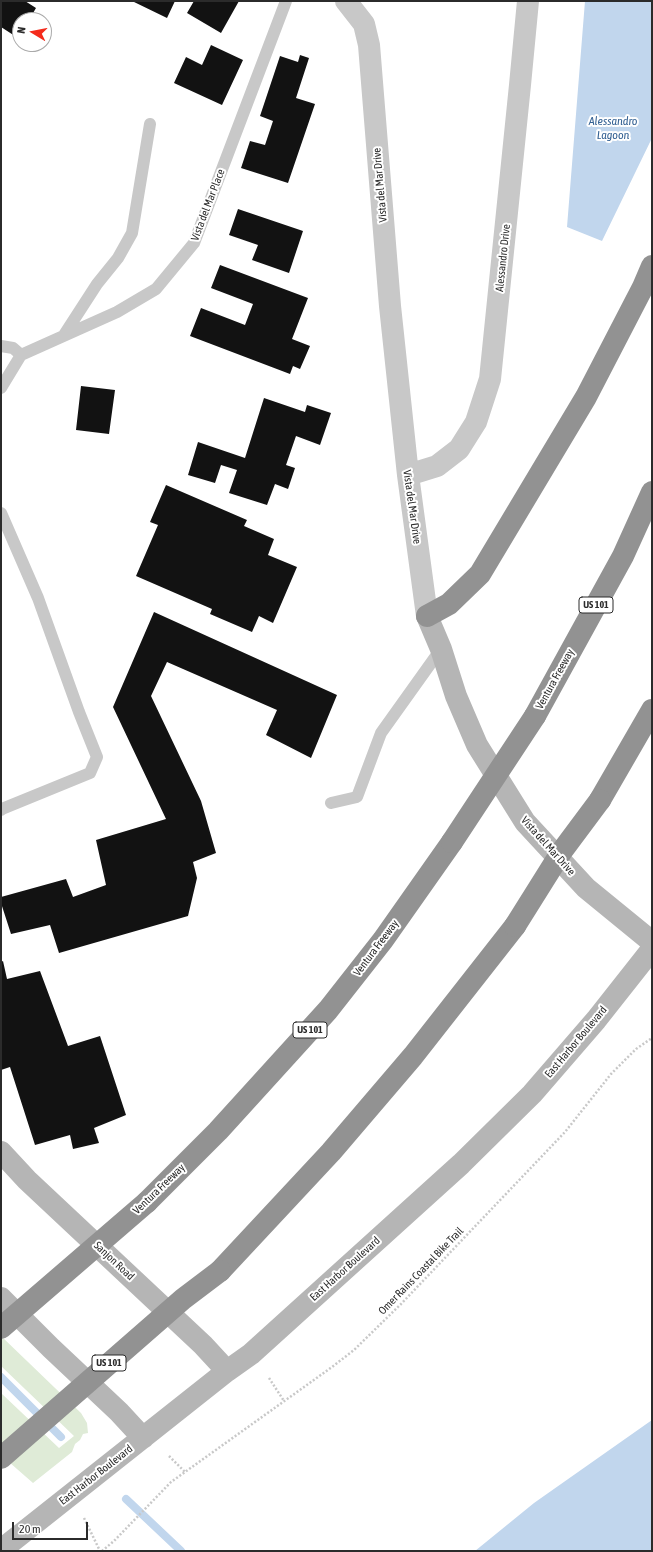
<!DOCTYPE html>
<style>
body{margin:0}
#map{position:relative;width:653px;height:1552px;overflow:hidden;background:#fff;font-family:"Asap Condensed",sans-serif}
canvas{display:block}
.frame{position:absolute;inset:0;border:2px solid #2b2b2b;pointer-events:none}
.north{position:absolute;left:12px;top:12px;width:40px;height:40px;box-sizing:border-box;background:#fff;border:1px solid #aaa;border-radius:50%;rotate:280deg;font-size:11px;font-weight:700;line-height:16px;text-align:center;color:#2b2b2b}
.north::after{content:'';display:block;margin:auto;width:14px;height:18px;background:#f42b1c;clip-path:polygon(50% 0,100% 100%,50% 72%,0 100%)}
.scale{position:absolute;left:12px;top:1522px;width:76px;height:18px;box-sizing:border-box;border:2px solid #2b2b2b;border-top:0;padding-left:5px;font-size:12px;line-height:14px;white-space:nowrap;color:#2b2b2b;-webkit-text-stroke:3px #fff;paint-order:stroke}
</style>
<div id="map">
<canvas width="653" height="1552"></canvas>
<div class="frame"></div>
<div class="north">N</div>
<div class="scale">20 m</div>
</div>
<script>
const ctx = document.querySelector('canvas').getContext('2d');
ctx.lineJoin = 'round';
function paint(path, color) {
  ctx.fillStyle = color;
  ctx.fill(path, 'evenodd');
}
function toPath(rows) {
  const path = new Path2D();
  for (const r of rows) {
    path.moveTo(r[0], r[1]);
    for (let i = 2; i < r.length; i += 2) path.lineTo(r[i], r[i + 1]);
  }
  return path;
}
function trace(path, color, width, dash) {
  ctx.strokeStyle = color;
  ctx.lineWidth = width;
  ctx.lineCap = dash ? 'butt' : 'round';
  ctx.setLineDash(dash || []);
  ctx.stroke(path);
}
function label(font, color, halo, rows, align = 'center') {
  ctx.font = font + ' "Asap Condensed",sans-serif';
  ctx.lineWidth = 4;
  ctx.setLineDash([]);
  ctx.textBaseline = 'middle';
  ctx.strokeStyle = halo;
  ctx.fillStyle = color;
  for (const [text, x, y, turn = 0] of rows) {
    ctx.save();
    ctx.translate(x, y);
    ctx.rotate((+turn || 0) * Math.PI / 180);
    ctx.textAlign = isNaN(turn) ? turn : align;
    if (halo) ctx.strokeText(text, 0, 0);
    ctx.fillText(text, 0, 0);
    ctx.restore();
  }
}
const green = toPath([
 [1,1336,81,1413,87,1423,88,1433,83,1434,80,1440,75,1444,72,1452,33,1483,1,1455,1,1393,59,1448,74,1436,1,1366]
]);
const water = toPath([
 [585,1,652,1,652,138,602,241,567,227],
 [652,1420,652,1551,475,1551,534,1503]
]);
const stream = toPath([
 [1,1377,61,1437],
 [126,1499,181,1551]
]);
const building = toPath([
 [1,1,25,1,36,8,29,20,20,20,20,34,18,38,1,27],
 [132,1,175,1,167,18],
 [194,1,239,1,221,33,187,13],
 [211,45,243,60,222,105,174,83,186,57,202,65],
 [300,55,309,58,296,98,315,104,288,183,241,168,250,141,265,145,273,121,260,116,280,56,298,62],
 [238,209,303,231,289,273,252,260,258,245,229,235],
 [220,265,308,298,292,339,310,346,300,369,293,366,290,374,190,336,201,308,245,325,253,304,211,288],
 [81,386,115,390,109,434,76,430],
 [264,398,305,412,307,405,331,413,320,445,296,436,286,465,295,468,288,489,275,484,267,505,229,493,237,470,221,465,215,483,188,475,198,442,245,458],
 [166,485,247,520,244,526,274,539,268,555,297,567,273,623,259,616,252,632,210,614,212,609,136,576,158,525,150,522],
 [154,612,337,695,311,758,266,735,277,710,167,662,151,696,201,801,216,853,193,862,197,878,188,916,59,953,50,925,11,934,1,903,1,897,66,879,73,897,106,885,96,840,166,819,113,707],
 [3,961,7,979,40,971,68,1046,100,1036,126,1115,94,1128,99,1143,73,1149,70,1135,35,1145,10,1067,1,1070,1,962]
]);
const path = toPath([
 [269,1378,284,1401],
 [169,1456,185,1472],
 [84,1518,100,1551],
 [102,1551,114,1541,171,1482,332,1367,354,1350,401,1304,565,1132,611,1074,636,1049,652,1038]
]);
const lane = toPath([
 [64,335,97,284,118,258,132,233,150,124],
 [1,346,13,348,21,355],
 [1,388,21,355,117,312,156,289,194,243,286,1],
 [1,513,38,598,79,712,97,757,90,773,2,809,1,810],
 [331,803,357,797,381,733,441,649]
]);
const street = toPath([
 [346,1,364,24,369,45,390,306,408,475,427,616],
 [408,475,437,466,459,449,476,422,490,379,520,85,528,1]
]);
const secondary = toPath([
 [427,616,441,649,456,696,477,745,525,822,586,888,652,942],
 [1,1152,27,1180,203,1345,227,1371],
 [1,1298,51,1348,119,1412,143,1438],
 [1,1550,227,1371,251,1354,461,1164,532,1094,596,1020,652,949]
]);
const highway = toPath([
 [427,616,449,604,480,574,586,397,643,287,652,266],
 [535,716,623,556,652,492],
 [600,800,652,710],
 [147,1202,218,1131,328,1010,383,940,452,842],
 [220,1271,331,1152,413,1056,515,926]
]);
const highwayBridge = toPath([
 [452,842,535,716],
 [515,926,562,851,600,800],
 [1,1328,147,1202],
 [1,1458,183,1299,220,1271]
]);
const shields = [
 [596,605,34],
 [310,1030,34],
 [109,1363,34]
];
const shieldNames = [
 ["US 101",596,605],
 ["US 101",310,1030],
 ["US 101",109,1363]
];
const streetNames = [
 ["Vista del Mar Drive",380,185,-95],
 ["Vista del Mar Place",208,205,-69],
 ["Alessandro Drive",503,258,-84],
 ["Vista del Mar Drive",412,507,82],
 ["Ventura Freeway",555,679,-61],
 ["Vista del Mar Drive",548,846,48],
 ["Ventura Freeway",376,948,-53],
 ["East Harbor Boulevard",576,1042,-50],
 ["Ventura Freeway",159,1189,-44],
 ["Sanjon Road",114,1261,43],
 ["East Harbor Boulevard",345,1269,-42],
 ["Omer Rains Coastal Bike Trail",421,1271,-46],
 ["East Harbor Boulevard",96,1475,-38]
];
const waterNames = [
 ["Alessandro",613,121],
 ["Lagoon",613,135]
];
paint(green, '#dfebd7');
paint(water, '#c1d6ed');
trace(stream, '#c1d6ed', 8);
paint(building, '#121212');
trace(path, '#c8c8c8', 2.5, [2, 2]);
trace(lane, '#c8c8c8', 12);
trace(street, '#c8c8c8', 22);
trace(secondary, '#b5b5b5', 22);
trace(highway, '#929292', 22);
trace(highwayBridge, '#929292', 22);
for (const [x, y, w] of shields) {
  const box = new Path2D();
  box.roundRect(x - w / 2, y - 8, w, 16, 3);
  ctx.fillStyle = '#fff';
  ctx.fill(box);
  trace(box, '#2b2b2b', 1);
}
label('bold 10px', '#2b2b2b', null, shieldNames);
label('11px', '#2b2b2b', '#fff', streetNames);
label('italic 12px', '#346193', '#fff', waterNames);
</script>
